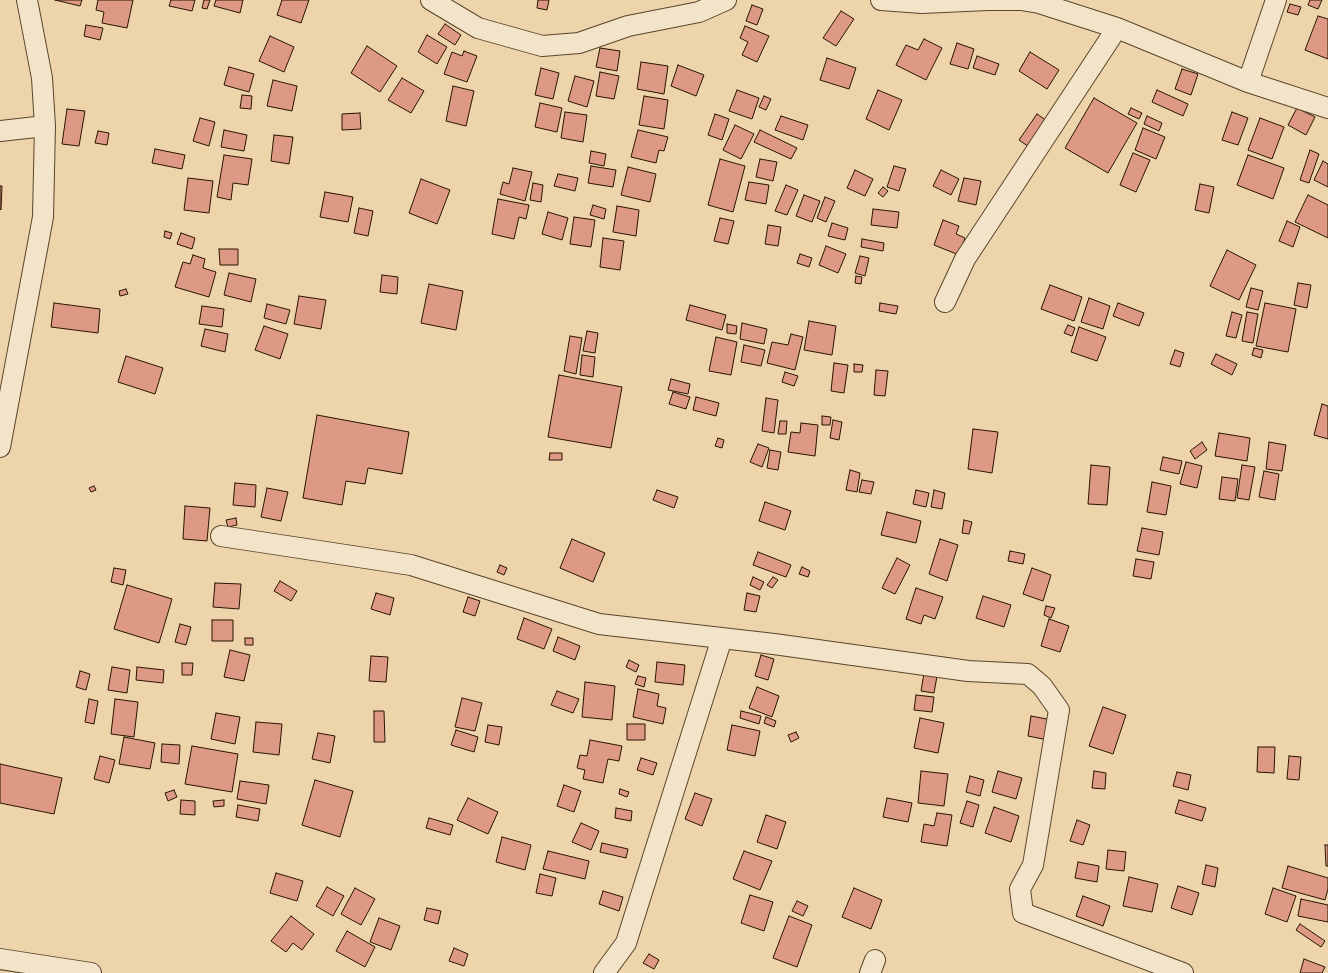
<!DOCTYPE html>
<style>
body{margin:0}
canvas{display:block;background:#edd4ab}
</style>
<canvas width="1328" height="973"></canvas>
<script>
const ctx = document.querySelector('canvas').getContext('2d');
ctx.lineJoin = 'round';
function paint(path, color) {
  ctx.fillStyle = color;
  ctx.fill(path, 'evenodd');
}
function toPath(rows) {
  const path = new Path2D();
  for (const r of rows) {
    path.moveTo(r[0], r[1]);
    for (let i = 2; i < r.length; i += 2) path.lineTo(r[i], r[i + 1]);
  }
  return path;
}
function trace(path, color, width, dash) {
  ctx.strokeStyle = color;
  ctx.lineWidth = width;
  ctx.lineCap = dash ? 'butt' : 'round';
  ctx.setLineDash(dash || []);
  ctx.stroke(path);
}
const building = toPath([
 [55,0,82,0,80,6,55,0],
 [98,0,133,0,127,28,102,23,104,12,96,10,98,0],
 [171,0,195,0,192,11,169,6,171,0],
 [204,0,210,0,207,9,202,8,204,0],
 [216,0,243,0,240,13,214,6,216,0],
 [282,0,309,0,301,23,277,15,282,0],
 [538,0,549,0,547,10,537,8,538,0],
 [1310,0,1322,0,1318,9,1308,5,1310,0],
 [1290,4,1301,7,1298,15,1287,12,1290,4],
 [752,5,763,9,757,25,746,21,752,5],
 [841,11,854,19,836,46,823,38,841,11],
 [1318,16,1328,19,1328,59,1305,50,1318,16],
 [445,24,461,35,455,45,438,34,445,24],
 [86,25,103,28,100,40,84,36,86,25],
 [745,26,769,36,757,62,742,55,748,42,740,38,745,26],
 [427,35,447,47,437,64,418,52,427,35],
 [270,36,294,47,284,72,259,61,270,36],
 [924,39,942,48,926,80,896,65,906,45,918,50,924,39],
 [957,43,974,49,968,69,950,64,957,43],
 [367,46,397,66,380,92,351,73,367,46],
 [600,48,620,51,617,71,596,67,600,48],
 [464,51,477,56,467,82,444,74,452,52,462,56,464,51],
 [1030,52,1059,70,1047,89,1019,71,1030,52],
 [977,56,999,64,995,75,973,68,977,56],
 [827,58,856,68,849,89,820,80,827,58],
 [641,62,668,66,664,94,637,89,641,62],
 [678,65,704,75,696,96,671,86,678,65],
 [229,67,254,74,249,92,224,85,229,67],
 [541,68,559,73,553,99,535,95,541,68],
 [1182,69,1198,74,1191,95,1175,89,1182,69],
 [600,72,619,76,614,99,596,96,600,72],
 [575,76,594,81,587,107,568,101,575,76],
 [402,78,424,91,411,113,388,100,402,78],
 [273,80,297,86,292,111,267,106,273,80],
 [453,86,474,91,466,126,446,121,453,86],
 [737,90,759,98,752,119,729,111,737,90],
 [878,90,902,100,889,130,866,119,878,90],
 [1157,90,1188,104,1183,116,1152,102,1157,90],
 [242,95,252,96,251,109,240,108,242,95],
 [644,96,668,100,664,129,639,125,644,96],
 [764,96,771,99,766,110,759,107,764,96],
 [1094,98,1137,123,1108,173,1065,148,1094,98],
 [540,103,562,108,557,132,535,127,540,103],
 [1131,108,1142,113,1139,119,1128,114,1131,108],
 [1297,108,1315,117,1306,135,1288,125,1297,108],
 [67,109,85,111,79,146,62,144,67,109],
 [565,112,587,115,583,142,561,138,565,112],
 [1232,112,1248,118,1238,145,1222,140,1232,112],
 [360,113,361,129,342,130,342,114,360,113],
 [715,114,729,119,722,140,708,135,715,114],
 [1037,114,1053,125,1035,151,1019,140,1037,114],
 [781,116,808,125,803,140,775,130,781,116],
 [1147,116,1162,123,1159,131,1144,124,1147,116],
 [200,118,215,122,209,146,193,141,200,118],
 [1260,118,1284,127,1272,159,1248,150,1260,118],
 [735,125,754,134,741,159,723,150,735,125],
 [1143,128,1165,137,1156,159,1135,150,1143,128],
 [224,130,247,135,244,151,221,147,224,130],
 [638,130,668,137,664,151,659,150,656,163,631,157,638,130],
 [760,130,797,148,791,159,754,142,760,130],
 [98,131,109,133,107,145,95,143,98,131],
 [274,135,293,137,289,164,271,161,274,135],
 [155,149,185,155,182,169,152,163,155,149],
 [1310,150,1319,154,1309,183,1300,180,1310,150],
 [591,151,606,154,604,166,589,163,591,151],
 [1133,153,1150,160,1136,192,1120,185,1133,153],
 [224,155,252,159,248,185,233,183,231,200,217,197,224,155],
 [1248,155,1284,168,1273,199,1237,185,1248,155],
 [720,159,745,166,733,212,708,205,720,159],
 [760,159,777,162,773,181,756,177,760,159],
 [1323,161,1328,164,1328,187,1314,180,1323,161],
 [591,166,616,170,613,187,588,183,591,166],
 [894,166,906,169,899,191,887,187,894,166],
 [628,167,656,174,650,202,621,195,628,167],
 [513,168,532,172,525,201,500,194,503,182,509,184,513,168],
 [855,170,873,179,865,196,847,188,855,170],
 [941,170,959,179,951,195,933,186,941,170],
 [558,174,578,178,575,191,554,186,558,174],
 [188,178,213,181,209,213,184,210,188,178],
 [964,178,981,181,976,205,958,201,964,178],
 [421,179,450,190,437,224,409,213,421,179],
 [749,182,769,185,766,204,745,200,749,182],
 [533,183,543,185,541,202,530,200,533,183],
 [1200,184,1214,187,1209,213,1195,210,1200,184],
 [786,185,798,190,787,215,775,211,786,185],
 [0,186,2,186,1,210,0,209,0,186],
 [883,187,888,191,883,197,878,193,883,187],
 [325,192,353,197,348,222,320,217,325,192],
 [804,195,820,201,812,222,796,216,804,195],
 [1308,195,1328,205,1328,238,1295,222,1308,195],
 [825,197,835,201,826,222,817,218,825,197],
 [498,199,529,205,526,219,519,217,514,239,492,234,498,199],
 [593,205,606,209,604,219,590,215,593,205],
 [617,206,639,210,636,236,613,232,617,206],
 [359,208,373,211,368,236,354,233,359,208],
 [873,209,899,212,897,228,871,225,873,209],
 [548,212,568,218,562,240,542,234,548,212],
 [574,217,595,220,591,247,570,244,574,217],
 [720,218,734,221,728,244,714,241,720,218],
 [943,220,959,226,956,234,965,238,959,255,934,245,943,220],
 [1287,221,1300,227,1293,247,1279,241,1287,221],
 [832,223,848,228,845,240,828,236,832,223],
 [768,225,781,227,778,246,765,244,768,225],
 [165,231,172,233,170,239,164,237,165,231],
 [181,233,195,238,192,249,177,244,181,233],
 [603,238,624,241,620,270,600,267,603,238],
 [862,239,884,243,883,251,861,247,862,239],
 [826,246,846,254,838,273,819,265,826,246],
 [219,249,238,249,238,265,220,265,219,249],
 [1227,250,1256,265,1239,300,1210,286,1227,250],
 [800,254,812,258,809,267,797,263,800,254],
 [193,255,205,259,203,268,216,272,209,297,175,287,183,262,190,264,193,255],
 [860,256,869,258,865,276,855,273,860,256],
 [229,273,256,279,251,302,224,295,229,273],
 [382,275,398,277,397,294,380,292,382,275],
 [856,276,862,277,861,284,855,283,856,276],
 [1298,283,1311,285,1307,308,1294,305,1298,283],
 [429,284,463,291,456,330,421,323,429,284],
 [1050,285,1082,297,1074,321,1041,309,1050,285],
 [1251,288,1263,291,1258,310,1246,307,1251,288],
 [126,289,128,294,120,296,119,291,126,289],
 [299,296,326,300,321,329,294,324,299,296],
 [1089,298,1110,306,1103,329,1081,322,1089,298],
 [54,303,100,309,98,333,51,327,54,303],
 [880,303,898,306,896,314,879,311,880,303],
 [1118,303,1144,313,1139,326,1113,316,1118,303],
 [1265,303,1296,309,1288,352,1256,346,1265,303],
 [267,304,290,310,286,324,264,318,267,304],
 [690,305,726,315,722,330,686,320,690,305],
 [202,306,224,309,222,327,199,324,202,306],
 [1232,312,1242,315,1236,338,1226,336,1232,312],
 [1247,312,1258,314,1253,343,1242,341,1247,312],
 [809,321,836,326,832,355,804,350,809,321],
 [742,323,767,329,764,344,740,339,742,323],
 [727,324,737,326,736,334,727,333,727,324],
 [1068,325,1075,328,1072,336,1064,333,1068,325],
 [264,326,288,334,280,359,255,350,264,326],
 [1079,327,1106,337,1097,361,1071,352,1079,327],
 [205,329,228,334,225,352,201,346,205,329],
 [587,331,598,333,595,353,583,351,587,331],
 [791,334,803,337,795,370,767,363,772,342,788,345,791,334],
 [570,336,582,338,576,374,564,371,570,336],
 [716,337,737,342,731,375,709,371,716,337],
 [744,345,765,350,761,366,741,362,744,345],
 [1254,348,1263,350,1261,358,1252,355,1254,348],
 [1175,350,1184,353,1180,367,1170,364,1175,350],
 [1216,354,1237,364,1232,375,1211,364,1216,354],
 [582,355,595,357,593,377,580,375,582,355],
 [126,356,163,368,155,394,118,382,126,356],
 [834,363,848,365,844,393,831,391,834,363],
 [854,364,863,365,862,372,854,372,854,364],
 [876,370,888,371,885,396,874,395,876,370],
 [785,372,798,376,794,386,782,382,785,372],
 [559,375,622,387,611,448,548,437,559,375],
 [671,379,690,384,688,394,668,390,671,379],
 [673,392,690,397,686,409,669,404,673,392],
 [696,397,719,403,716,416,693,410,696,397],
 [766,398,778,400,774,433,762,431,766,398],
 [1322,404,1328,406,1328,439,1314,435,1322,404],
 [317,415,409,432,402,474,368,468,365,484,346,481,342,505,303,498,317,415],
 [822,416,831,417,830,425,822,425,822,416],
 [833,420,842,422,839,440,830,438,833,420],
 [780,421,787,421,786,434,778,434,780,421],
 [801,423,818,425,815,456,788,452,791,432,800,433,801,423],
 [973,429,998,432,992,473,968,469,973,429],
 [1219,433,1250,438,1247,461,1215,456,1219,433],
 [718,438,724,440,722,448,715,446,718,438],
 [1202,442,1207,450,1195,459,1190,451,1202,442],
 [1269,442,1286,445,1282,471,1266,469,1269,442],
 [758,444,769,448,762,467,750,462,758,444],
 [770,450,781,452,778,470,767,468,770,450],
 [550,453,562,453,562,460,549,460,550,453],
 [1163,457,1182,461,1179,474,1160,470,1163,457],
 [1186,462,1202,466,1197,488,1180,484,1186,462],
 [1091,465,1110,467,1107,505,1088,504,1091,465],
 [1242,465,1255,467,1249,500,1237,498,1242,465],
 [850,470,860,473,857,492,846,490,850,470],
 [1264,471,1279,474,1275,500,1259,497,1264,471],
 [1222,477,1238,479,1235,501,1219,499,1222,477],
 [862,480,874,482,871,494,859,492,862,480],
 [1152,482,1171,486,1166,515,1147,512,1152,482],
 [235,483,256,485,255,507,233,505,235,483],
 [94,486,96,490,91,492,89,488,94,486],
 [267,488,288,492,281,521,261,517,267,488],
 [657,490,678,497,674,508,653,500,657,490],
 [916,490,929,493,926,507,913,504,916,490],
 [934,490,945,493,942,509,931,507,934,490],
 [765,502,791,511,785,530,759,521,765,502],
 [185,506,210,508,207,541,183,539,185,506],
 [887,512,921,521,916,543,881,535,887,512],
 [236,518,237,525,228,527,226,520,236,518],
 [964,520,972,522,969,534,962,533,964,520],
 [1142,528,1163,532,1159,555,1137,551,1142,528],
 [572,539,605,553,593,582,560,568,572,539],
 [940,539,958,545,947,581,929,574,940,539],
 [1010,551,1025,554,1023,564,1008,561,1010,551],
 [758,552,791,565,786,577,753,565,758,552],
 [897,558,910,565,895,594,882,588,897,558],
 [1136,559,1154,562,1151,579,1133,576,1136,559],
 [500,565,507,568,504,575,497,572,500,565],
 [802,567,810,571,808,577,799,574,802,567],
 [114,568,126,570,123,585,111,582,114,568],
 [1032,568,1051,575,1043,601,1023,594,1032,568],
 [753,577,764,582,760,590,750,585,753,577],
 [773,577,778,580,772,588,767,585,773,577],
 [280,581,297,591,291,601,274,591,280,581],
 [215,583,241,584,239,609,213,607,215,583],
 [127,585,172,599,159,643,114,629,127,585],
 [916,588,943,597,935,619,924,615,921,624,906,619,916,588],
 [376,593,394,598,390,615,371,609,376,593],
 [747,593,760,596,756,612,744,610,747,593],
 [983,596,1011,605,1004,627,976,618,983,596],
 [468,597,480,601,475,616,463,612,468,597],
 [1046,606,1055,608,1051,618,1044,615,1046,606],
 [524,618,552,629,544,649,517,639,524,618],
 [1049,619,1069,626,1060,652,1041,646,1049,619],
 [212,620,233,620,233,641,212,641,212,620],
 [180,624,191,627,186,645,175,642,180,624],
 [558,637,580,646,575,660,553,651,558,637],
 [245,638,253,638,253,645,245,645,245,638],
 [230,650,250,655,244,681,224,677,230,650],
 [761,655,774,659,768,680,755,676,761,655],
 [371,656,388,657,386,682,369,681,371,656],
 [629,660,639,665,636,672,626,667,629,660],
 [657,662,685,665,683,685,655,682,657,662],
 [182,663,193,663,192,675,182,675,182,663],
 [112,667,130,670,127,693,108,690,112,667],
 [137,667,164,670,163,683,136,680,137,667],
 [80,671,90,674,86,690,76,687,80,671],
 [924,673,937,676,934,693,921,691,924,673],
 [638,676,646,678,644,687,635,684,638,676],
 [585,682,615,686,612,720,582,717,585,682],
 [757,687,779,696,772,717,749,708,757,687],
 [638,689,659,694,657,706,666,708,663,724,633,717,638,689],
 [557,691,579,699,573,713,551,705,557,691],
 [916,695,934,697,932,712,914,710,916,695],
 [462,698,482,703,475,731,455,727,462,698],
 [89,699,98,701,94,724,85,722,89,699],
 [115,699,138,702,134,737,111,734,115,699],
 [1103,707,1126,715,1113,754,1089,746,1103,707],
 [374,711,384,711,385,742,374,742,374,711],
 [741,711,761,716,759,724,740,718,741,711],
 [216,713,240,717,235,744,211,739,216,713],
 [1031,716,1052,720,1048,740,1028,736,1031,716],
 [766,717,776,721,774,727,764,723,766,717],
 [920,718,944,723,938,753,914,748,920,718],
 [256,722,282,724,279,755,253,752,256,722],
 [627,724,645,724,645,740,627,740,627,724],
 [488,725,502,727,499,745,485,742,488,725],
 [732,725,760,731,755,756,727,750,732,725],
 [456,730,478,737,474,752,451,745,456,730],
 [796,732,799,738,791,742,788,735,796,732],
 [318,733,335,736,330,763,312,759,318,733],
 [124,737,155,743,150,769,119,764,124,737],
 [590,740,622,746,619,761,608,759,603,783,583,779,585,770,577,768,580,755,587,756,590,740],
 [162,744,180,745,179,764,161,762,162,744],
 [192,746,238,754,232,792,185,784,192,746],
 [1258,747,1275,747,1274,773,1257,772,1258,747],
 [100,756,115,760,109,783,94,779,100,756],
 [1289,756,1301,757,1299,780,1287,779,1289,756],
 [641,758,657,763,653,775,637,770,641,758],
 [0,764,62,778,54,814,0,803,0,764],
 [921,771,948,774,944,806,918,803,921,771],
 [998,771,1022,778,1016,799,992,792,998,771],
 [1094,771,1106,773,1105,789,1092,788,1094,771],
 [1177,772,1191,775,1188,790,1173,786,1177,772],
 [970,776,984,780,980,796,966,792,970,776],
 [315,780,353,791,340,837,302,825,315,780],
 [240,781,269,785,266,804,237,799,240,781],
 [564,785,581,791,574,812,557,806,564,785],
 [620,789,629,792,627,797,619,794,620,789],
 [174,790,177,797,168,801,165,793,174,790],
 [695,793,712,799,702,826,685,819,695,793],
 [468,798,498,812,488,834,457,820,468,798],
 [887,798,912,803,908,822,883,817,887,798],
 [181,800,195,801,195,815,180,814,181,800],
 [224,800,224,806,214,807,213,801,224,800],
 [1179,800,1206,808,1202,821,1175,813,1179,800],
 [967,801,979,805,973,827,960,823,967,801],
 [238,805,260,809,258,821,236,817,238,805],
 [994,807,1019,816,1011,842,985,833,994,807],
 [616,808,632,811,631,821,615,818,616,808],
 [937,813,952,815,947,846,921,842,924,824,934,826,937,813],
 [766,815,786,822,777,849,757,842,766,815],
 [429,818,453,825,450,835,426,828,429,818],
 [1077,820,1090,825,1083,845,1070,841,1077,820],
 [581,823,599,831,591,850,572,842,581,823],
 [502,837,531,845,525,870,496,862,502,837],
 [602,843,628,849,626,858,600,852,602,843],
 [1325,845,1328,845,1328,866,1326,866,1325,845],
 [1108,850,1126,852,1124,871,1106,869,1108,850],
 [548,851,589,861,585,879,543,869,548,851],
 [744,851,772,861,760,890,733,879,744,851],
 [1078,862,1099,866,1097,882,1075,878,1078,862],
 [1206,865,1218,868,1215,887,1202,884,1206,865],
 [1288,866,1328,878,1328,889,1325,900,1282,888,1288,866],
 [276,873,303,881,297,901,270,893,276,873],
 [540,874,556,878,552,896,536,893,540,874],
 [1129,877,1158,884,1152,912,1123,906,1129,877],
 [1178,886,1199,893,1192,915,1171,908,1178,886],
 [327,887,344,896,333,916,316,906,327,887],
 [355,888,375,899,361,925,341,914,355,888],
 [854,888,882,900,871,929,842,917,854,888],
 [1273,888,1296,896,1287,922,1265,914,1273,888],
 [603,891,623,897,619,911,599,904,603,891],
 [750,895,773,902,764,931,741,923,750,895],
 [1083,896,1110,906,1103,926,1076,916,1083,896],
 [1301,899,1328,905,1328,922,1298,916,1301,899],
 [797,901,808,906,803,916,792,911,797,901],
 [427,908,441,911,438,924,424,920,427,908],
 [291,916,314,934,302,950,293,943,286,952,271,941,291,916],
 [789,916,812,925,797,967,773,958,789,916],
 [379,918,400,926,391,950,370,942,379,918],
 [1300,924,1325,941,1321,947,1296,930,1300,924],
 [347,931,375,947,365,967,336,951,347,931],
 [454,948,468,954,464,966,449,961,454,948],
 [649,954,659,960,654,969,643,963,649,954],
 [1304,959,1325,967,1322,973,1300,973,1304,959]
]);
const minor = toPath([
 [431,0,478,28,542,46,579,43,628,26,699,12,726,0],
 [881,0,922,3,988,0,1021,0,1039,3,1117,28,1248,82,1328,108],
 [1248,82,1276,0],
 [0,131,45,126],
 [945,302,965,259,1117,28],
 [0,447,43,217,45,126,42,78,27,0],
 [221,536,411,565,599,624,774,644,968,671,1028,674,1042,686,1059,710,1033,865,1020,889,1023,913,1183,973],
 [0,959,91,973],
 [604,973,626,943,722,638],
 [870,973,875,960]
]);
paint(building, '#de9985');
trace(building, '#281500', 1);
trace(minor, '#59452b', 22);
trace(minor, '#f3e3c8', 20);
</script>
